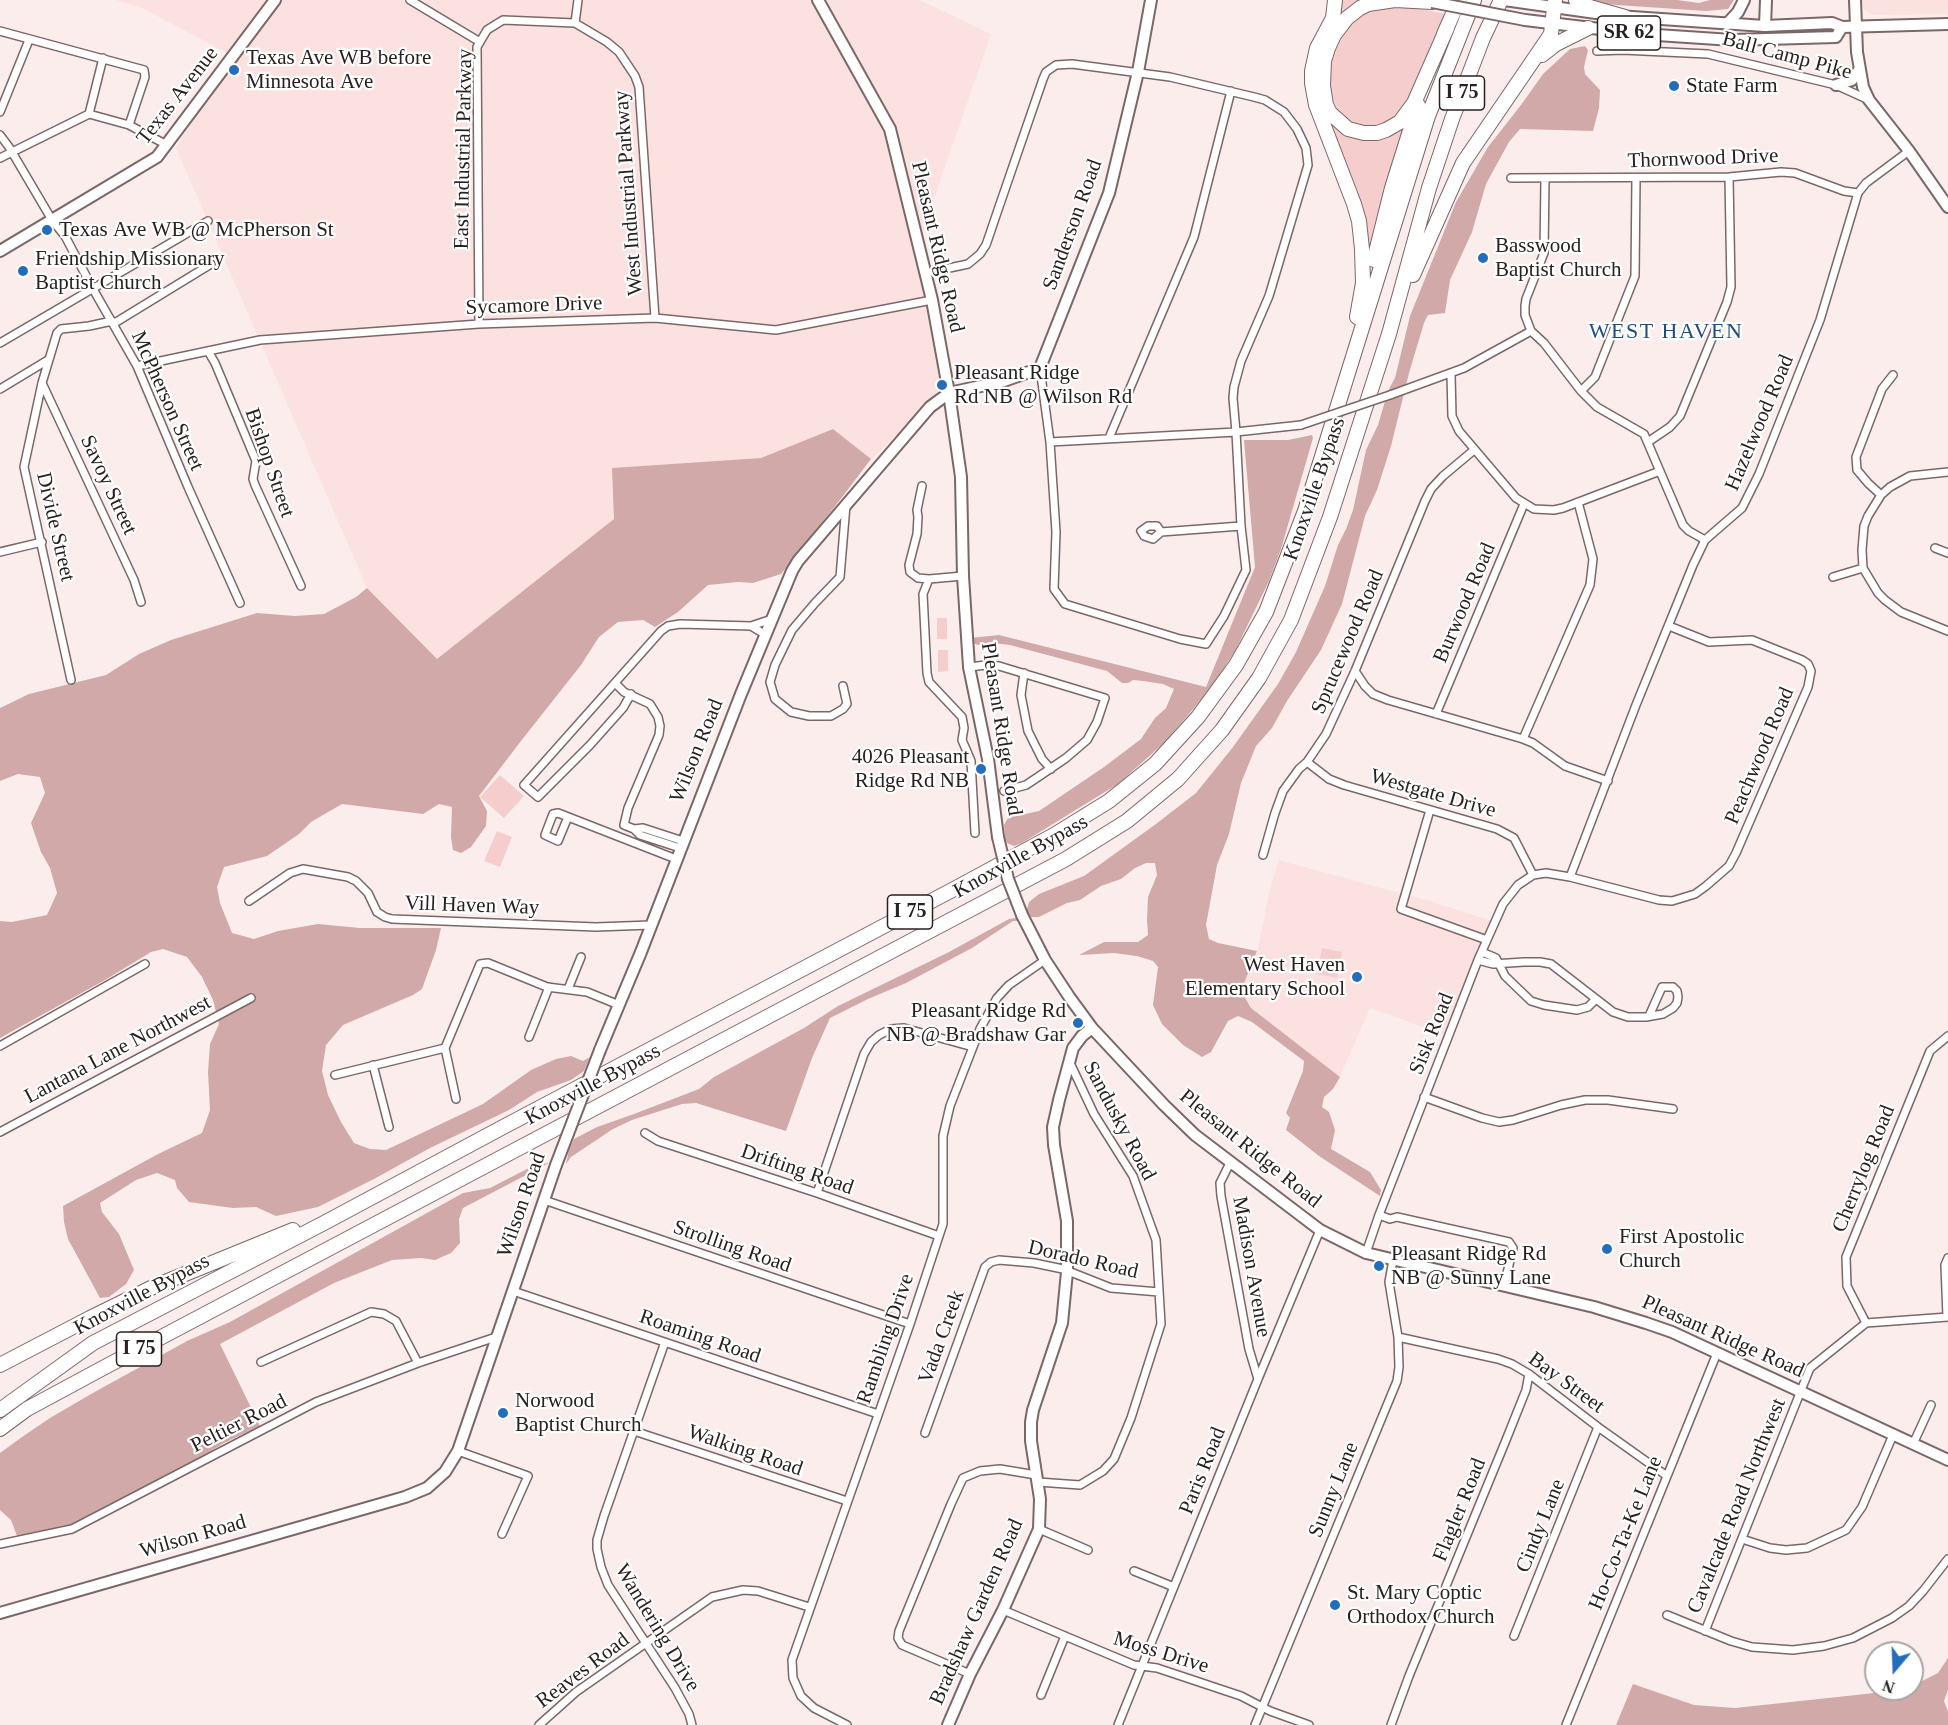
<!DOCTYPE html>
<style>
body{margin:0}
#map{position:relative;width:1948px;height:1725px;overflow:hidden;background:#fceded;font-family:"Times New Roman",serif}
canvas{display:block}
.north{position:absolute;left:1864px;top:1641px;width:60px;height:60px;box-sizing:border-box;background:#fff;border:2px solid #a9a6a6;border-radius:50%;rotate:199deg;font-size:16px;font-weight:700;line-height:24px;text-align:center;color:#292120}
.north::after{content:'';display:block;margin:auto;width:21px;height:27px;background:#246dbd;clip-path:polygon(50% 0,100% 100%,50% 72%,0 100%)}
</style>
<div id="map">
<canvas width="1948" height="1725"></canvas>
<div class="north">N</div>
</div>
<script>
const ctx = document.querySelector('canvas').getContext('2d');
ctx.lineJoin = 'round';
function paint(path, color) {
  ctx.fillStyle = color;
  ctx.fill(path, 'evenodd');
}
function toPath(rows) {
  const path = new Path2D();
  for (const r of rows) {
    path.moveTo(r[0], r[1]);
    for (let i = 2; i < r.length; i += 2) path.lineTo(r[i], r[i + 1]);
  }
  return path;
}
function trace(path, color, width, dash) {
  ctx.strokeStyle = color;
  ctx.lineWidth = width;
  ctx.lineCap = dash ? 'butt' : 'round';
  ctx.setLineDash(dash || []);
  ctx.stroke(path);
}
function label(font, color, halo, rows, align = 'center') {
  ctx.font = font + ' "Times New Roman",serif';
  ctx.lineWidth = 4.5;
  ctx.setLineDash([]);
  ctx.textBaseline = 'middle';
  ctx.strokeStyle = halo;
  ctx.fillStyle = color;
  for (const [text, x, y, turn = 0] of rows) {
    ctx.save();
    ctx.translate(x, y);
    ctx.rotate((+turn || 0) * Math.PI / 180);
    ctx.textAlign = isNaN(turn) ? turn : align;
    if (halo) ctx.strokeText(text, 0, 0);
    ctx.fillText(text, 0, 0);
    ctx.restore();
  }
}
const built = toPath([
 [116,0,920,0,991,34,923,231,942,393,871,459,833,429,761,458,613,468,615,519,437,660,367,588,176,148,231,55,144,9],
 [1861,0,1948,0,1948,14,1873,15,1864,10],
 [1279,860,1433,902,1492,921,1480,946,1445,1035,1370,1008,1340,1077,1251,1008,1241,991,1256,957,1270,889]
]);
const green = toPath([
 [1338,0,1368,0,1356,6,1343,17,1331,32,1326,43,1321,60,1318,79,1322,100,1325,110,1340,129,1351,135,1362,137,1383,135,1405,122,1367,269,1364,233,1357,203,1317,91,1318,62,1323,43,1336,20],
 [1402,5,1446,14,1415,94,1400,115,1379,127,1353,126,1333,107,1327,70,1338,37,1362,12],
 [937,618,947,618,947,639,937,639],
 [938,650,948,650,948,671,938,672],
 [500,775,524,796,504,818,480,797],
 [497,831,512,837,500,867,484,861],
 [1322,948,1342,952,1337,978,1317,974]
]);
const forest = toPath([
 [1588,0,1677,0,1699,3,1710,0,1734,0,1728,9,1706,11,1602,4],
 [1585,46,1588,50,1584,67,1585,74,1600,90,1599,108,1593,131,1520,129,1509,142,1486,184,1472,232,1450,280,1445,313,1428,315,1424,323,1409,373,1391,446,1377,490,1365,516,1342,604,1321,650,1287,701,1272,728,1256,746,1241,783,1229,834,1217,865,1206,925,1209,939,1218,943,1257,951,1241,991,1251,1008,1340,1077,1333,1089,1324,1097,1322,1107,1329,1112,1335,1130,1331,1149,1370,1172,1381,1190,1380,1196,1319,1156,1286,1130,1290,1118,1286,1113,1303,1071,1304,1061,1252,1022,1238,1016,1228,1021,1211,1052,1202,1057,1183,1045,1162,1024,1153,1005,1158,967,1153,961,1137,956,1114,953,1079,955,1104,942,1138,942,1148,935,1147,920,1148,897,1157,875,1155,863,1146,863,1135,868,1121,879,1101,886,1080,900,1067,903,1039,917,1029,917,1026,912,1029,902,1039,894,1084,876,1156,824,1196,793,1233,747,1278,684,1296,652,1325,586,1338,545,1346,529,1353,510,1366,450,1378,425,1388,391,1395,378,1410,316,1456,202,1488,147,1521,105,1543,74,1570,49],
 [833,429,871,459,843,496,781,574,753,583,738,582,708,585,678,612,655,627,643,620,618,622,599,637,581,665,521,741,479,796,487,811,486,826,471,847,461,853,453,850,451,837,452,807,439,804,423,814,342,804,311,822,299,834,267,856,224,867,217,887,220,903,232,933,254,939,278,931,318,924,360,928,441,928,436,950,422,989,413,995,343,1025,326,1045,322,1071,328,1095,341,1122,354,1143,370,1149,386,1150,483,1104,531,1070,556,1059,571,1056,583,1061,590,1057,584,1071,571,1080,537,1092,509,1110,430,1148,374,1179,318,1207,276,1216,256,1207,233,1208,189,1202,177,1188,175,1180,157,1173,136,1180,100,1203,102,1212,119,1234,134,1270,126,1284,109,1297,100,1298,68,1239,64,1222,63,1206,158,1154,202,1133,210,1110,208,1072,210,1044,219,1024,213,1000,202,977,187,957,163,949,151,952,105,980,0,1038,0,921,12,922,47,915,57,893,50,868,41,852,31,823,45,793,40,777,18,774,0,781,0,708,29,694,106,675,139,654,171,640,257,613,295,616,324,614,356,597,367,588,437,659,614,519,612,468,761,458],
 [1312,435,1313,438,1281,549,1269,581,1236,649,1212,687,1165,742,1118,784,1022,843,1014,846,1007,843,1005,839,1004,825,1008,818,1018,813,1025,814,1039,811,1104,767,1141,739,1155,718,1166,708,1174,689,1163,684,1143,681,1133,680,1128,683,1122,683,1107,671,1010,645,993,643,978,645,973,643,970,638,999,635,1206,687,1255,567,1244,440,1288,440],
 [1016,918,1018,921,1013,921,972,948,906,983,868,999,830,1018,812,1058,786,1131,696,1103,682,1104,632,1120,613,1129,571,1157,566,1164,569,1150,574,1139,597,1127,634,1114,699,1089,714,1077,804,1028,838,1006,949,952,1009,919],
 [549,1163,463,1208,459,1219,460,1243,451,1253,435,1260,421,1258,392,1260,334,1283,220,1344,260,1426,224,1443,193,1462,71,1525,17,1536,11,1520,0,1510,0,1453,22,1437,50,1418,91,1394,187,1341,230,1322,463,1193,490,1188,527,1169,541,1164],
 [1948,1658,1948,1690,1944,1701,1948,1712,1948,1725,1616,1725,1633,1684,1694,1705,1735,1708,1912,1689,1912,1686,1938,1673]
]);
const street = toPath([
 [410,0,480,42],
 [575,23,578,0],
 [0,31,144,70,145,77,129,125],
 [1597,51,1622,50,1708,54,1836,85,1869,100],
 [0,112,29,40],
 [89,114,103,58],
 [0,135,9,147,52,220,65,236,93,289,137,366,188,487,240,603],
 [0,158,89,114,129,125,167,145],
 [1511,178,1729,177,1781,172,1795,173,1844,191,1858,193],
 [926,273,968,264,980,254,986,245,1000,204,1043,79,1046,72,1056,65,1072,64,1170,77,1254,97,1265,100,1284,112,1297,129,1306,148,1308,165,1269,296,1241,361,1234,387,1233,398,1236,432,1241,526,1246,570,1224,616,1206,644,1180,639,1065,604,1054,589,1056,532,1050,442,1040,368],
 [113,324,211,264],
 [479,324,477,47,487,30,503,20,575,23,607,42,619,52,635,76,639,87,655,318],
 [1531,331,1544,343,1581,391,1597,407,1644,434,1683,525,1689,531,1705,540],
 [1531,331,1525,315,1525,306,1526,299,1544,253,1545,179],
 [0,343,208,221],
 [208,351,215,363,256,461,253,479,255,485,301,586],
 [137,366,260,340,479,324,655,318,776,330,932,300],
 [1451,374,1452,416,1459,431,1516,498,1534,509,1554,510,1563,508,1660,471],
 [42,383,134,580,141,602],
 [0,389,48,360],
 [1581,391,1595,377,1635,276,1636,178],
 [1390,395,1464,368,1531,331],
 [1109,438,1194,237,1231,91],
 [1050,442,1236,432,1301,425],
 [1648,442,1670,427,1680,416,1727,302,1731,287,1729,177],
 [1948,472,1910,476,1890,487,1881,495,1868,516,1864,526,1862,550,1863,568,1878,593,1885,600,1901,612,1948,631],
 [922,486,917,510,918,517,917,534,909,565,910,572,918,578,929,579,963,576],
 [1881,495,1868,483,1857,470,1856,457,1882,389,1893,375],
 [1161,532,1157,526,1148,526,1141,531,1144,536,1153,539,1161,532,1241,526],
 [1935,548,1948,553],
 [0,552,42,542],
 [1833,577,1863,568],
 [929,579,923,594,927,673,929,682,962,717,964,728,962,740,971,761,975,833],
 [751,626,772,619],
 [969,667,986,665,999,666,1105,698,1097,722,1087,740,1066,758,1038,777,1026,785,1004,791],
 [1355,671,1365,686,1373,694,1388,700,1523,739,1533,743,1565,766,1608,781],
 [1024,673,1021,695,1028,731,1042,759,1051,769],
 [71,680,24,467,42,383,57,333,61,329,89,326,112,321],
 [615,683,624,692,650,704,658,717,660,726,659,735,628,808,624,825,634,829,643,828,683,841],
 [843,686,847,704,843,709,831,716,809,716,791,712,775,699,770,682,775,665,792,630,815,603,840,577,846,505],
 [631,694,623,708,590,745,538,797,524,785,661,631,668,626,680,624,751,626,766,635],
 [1436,714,1524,504],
 [1523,739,1590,585,1593,559,1578,502],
 [1307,762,1329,779,1344,785,1497,829,1514,838,1533,875],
 [1430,810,1401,909,1487,940],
 [568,817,558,841,545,835,553,814,558,813,676,859],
 [634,829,640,835,680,848],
 [1263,855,1275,813,1283,791,1299,769,1307,762,1326,734,1355,671,1425,501,1431,489,1443,476,1474,450],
 [1570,877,1636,705,1693,565,1705,540,1742,508,1759,474,1820,320,1858,193,1866,183,1909,151],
 [249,901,290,873,303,869,348,877,356,881,368,893,377,912,385,917,392,919,596,927,651,925],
 [1482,952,1496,958,1505,976,1531,1001,1544,1005,1577,1010,1588,1007,1596,999],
 [1478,960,1493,964,1524,962,1540,962,1551,964,1613,1012,1628,1017,1646,1017,1663,1014,1673,1008,1677,1003,1678,997,1677,991,1673,987,1662,987,1649,1016],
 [568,989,581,957],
 [529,1037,549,987],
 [0,1046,145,964],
 [445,1048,456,1099],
 [373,1065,389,1127],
 [335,1075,445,1048,480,964,488,963,547,987,587,992,619,1005],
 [1424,1097,1482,1118,1499,1122,1513,1120,1561,1105,1585,1100,1608,1100,1673,1109],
 [0,1132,251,998],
 [645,1133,658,1141,817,1193,939,1236],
 [1230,1163,1220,1183,1221,1196,1249,1349,1258,1379],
 [817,1193,864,1054,871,1042,879,1035,891,1029,904,1028,973,1047],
 [544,1200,910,1324],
 [1379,1215,1390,1219,1397,1217,1509,1242,1513,1248,1504,1286],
 [1366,1253,1379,1215,1478,960,1503,904,1518,885,1533,875,1546,873,1570,877,1659,900,1672,901,1695,894,1706,886,1729,866,1736,853,1808,687,1811,671,1808,664,1802,660,1752,640,1709,642,1669,626],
 [513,1291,878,1414],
 [1947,1317,1945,1265,1948,1258],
 [1866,1323,1847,1286,1846,1257,1930,1051,1948,1036],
 [1398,1337,1498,1359,1512,1364,1529,1374,1598,1427,1667,1476],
 [665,1342,604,1516,597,1540,597,1549,601,1567,608,1585,675,1688,689,1714,692,1725],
 [261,1362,371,1312,384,1314,396,1321,418,1363],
 [634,1431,847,1501],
 [925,1433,985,1267,991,1262,999,1260,1034,1263,1063,1269,1111,1288,1159,1292],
 [1913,1444,1931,1405],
 [458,1451,528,1476,502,1534],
 [1038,1482,1080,1485,1103,1471,1114,1459,1131,1418,1161,1324,1156,1240,1133,1176,1094,1114,1070,1063],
 [1039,1529,1088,1550],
 [1742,1539,1770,1548,1786,1550,1807,1548,1846,1530,1862,1507,1893,1435],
 [0,1544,72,1529,316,1402,418,1363,496,1337],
 [1134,1571,1174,1587],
 [1003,1610,1134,1665,1157,1668,1241,1696,1270,1711,1309,1725],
 [1667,1615,1731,1641,1752,1647,1793,1650,1824,1646,1853,1638,1892,1618,1909,1606,1923,1591,1948,1559],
 [1705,1631,1810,1368,1866,1323,1948,1317],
 [1514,1636,1598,1427],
 [970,1674,902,1645,898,1638,899,1631,951,1504,963,1478,980,1471,1000,1469,1036,1475],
 [1041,1695,1065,1636],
 [539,1725,576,1692,712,1597,743,1590,758,1591,809,1607],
 [847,1725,814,1708,801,1696,793,1678,792,1660,910,1324,943,1224,943,1136,950,1106,980,1029,997,998,1009,985,1045,960],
 [1118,1725,1258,1379,1320,1230],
 [1255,1725,1397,1381,1399,1367,1398,1337,1389,1282,1393,1260],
 [1391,1725,1409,1676,1506,1440,1526,1390,1529,1374],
 [1566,1725,1717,1353]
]);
const secondary = toPath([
 [818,0,890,129,932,300,949,393,961,477,963,576,969,667,988,759,998,837],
 [1855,0,1857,52,1863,87,1869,100,1909,151,1948,207],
 [1727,24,1738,12,1744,0],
 [1765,26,1766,0],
 [1836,85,1852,80,1859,70],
 [0,251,157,157,275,0],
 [1022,915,1045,960,1070,998,1092,1028,1164,1105,1195,1135,1320,1230,1366,1253,1594,1307,1646,1323,1672,1332,1948,1460],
 [600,1050,641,952,741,694,792,571,798,561,930,407,949,393,1004,381,1040,368,1109,193,1138,72,1151,0],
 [0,1613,405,1497,427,1488,445,1472,458,1451,556,1165],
 [948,1725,970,1674,1003,1610,1039,1529,1040,1499,1031,1441,1031,1422,1033,1410,1062,1323,1067,1272,1067,1221,1054,1145,1053,1127,1059,1100,1073,1048,1082,1036,1092,1028]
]);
const primary = toPath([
 [1504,0,1596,13],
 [1617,16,1765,26,1832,23,1842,27,1948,24],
 [1525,20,1642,34,1732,40,1836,37,1842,27]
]);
const highway = toPath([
 [1335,0,1333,18,1317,48,1312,71,1312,83,1316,105,1354,204,1359,221,1362,249,1363,283,1357,317],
 [1576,0,1583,5,1625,17],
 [1432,2,1395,0,1368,4,1360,8,1347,18,1334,35,1328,48,1324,61,1323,86,1326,105,1330,113,1348,129,1364,133,1377,133,1386,130,1400,122,1414,103,1447,28],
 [1444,34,1459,0],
 [1542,55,1556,44,1588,28],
 [1374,260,1392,188,1418,105],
 [1413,275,1463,163,1547,40,1551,34,1555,0],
 [0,1365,90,1318,153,1287,293,1230],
 [0,1410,93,1343,324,1223,505,1126,956,888,1054,835,1109,801,1155,764,1198,717,1236,665,1266,612,1305,511,1428,116,1474,0],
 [0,1429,27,1409,103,1368,1066,859,1127,821,1178,779,1222,730,1259,678,1291,620,1330,517,1389,334,1429,188,1452,119,1483,38,1501,0]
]);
const streetBridge = toPath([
 [1301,425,1390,395]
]);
const secondaryBridge = toPath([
 [998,837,1008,879,1022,915],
 [556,1165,600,1050]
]);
const primaryBridge = toPath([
 [1432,2,1525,20]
]);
const markers = [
 [234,70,6,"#246dbd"],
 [1674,86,6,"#246dbd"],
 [47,230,6,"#246dbd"],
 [1483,258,6,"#246dbd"],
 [23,271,6,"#246dbd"],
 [942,385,6,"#246dbd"],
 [981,769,6,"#246dbd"],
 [1357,977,6,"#246dbd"],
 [1078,1023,6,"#246dbd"],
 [1607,1249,6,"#246dbd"],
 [1379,1266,6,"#246dbd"],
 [503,1413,6,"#246dbd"],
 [1335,1605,6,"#246dbd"]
];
const shields = [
 [1629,33,63],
 [1462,93,45],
 [910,912,45],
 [139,1349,45]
];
const shieldNames = [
 ["SR 62",1629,33],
 ["I 75",1462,93],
 ["I 75",910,912],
 ["I 75",139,1349]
];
const streetNames = [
 ["Ball Camp Pike",1787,56,15],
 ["Texas Avenue",178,96,-52],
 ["East Industrial Parkway",464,149,-89],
 ["Thornwood Drive",1703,159,-2],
 ["West Industrial Parkway",629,193,-94],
 ["Sanderson Road",1073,225,-70],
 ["Pleasant Ridge Road",937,247,77],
 ["Sycamore Drive",534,306,-2],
 ["McPherson Street",167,401,66],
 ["Hazelwood Road",1760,423,-67],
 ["Bishop Street",269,463,71],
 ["Savoy Street",108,485,65],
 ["Knoxville Bypass",1315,489,-71],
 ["Divide Street",55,527,77],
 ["Burwood Road",1465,603,-67],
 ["Sprucewood Road",1348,642,-67],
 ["Pleasant Ridge Road",1001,729,81],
 ["Wilson Road",697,751,-68],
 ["Peachwood Road",1760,756,-67],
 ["Westgate Drive",1433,794,16],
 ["Knoxville Bypass",1021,857,-29],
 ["Vill Haven Way",472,906,2],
 ["Sisk Road",1432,1034,-68],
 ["Lantana Lane Northwest",118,1050,-28],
 ["Knoxville Bypass",593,1085,-28],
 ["Sandusky Road",1119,1121,62],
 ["Pleasant Ridge Road",1250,1149,39],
 ["Cherrylog Road",1864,1169,-68],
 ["Drifting Road",797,1170,19],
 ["Wilson Road",522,1205,-71],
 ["Strolling Road",732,1247,19],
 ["Dorado Road",1083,1260,13],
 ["Madison Avenue",1251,1267,80],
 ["Knoxville Bypass",142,1295,-28],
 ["Roaming Road",700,1337,19],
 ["Vada Creek",942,1337,-70],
 ["Pleasant Ridge Road",1723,1337,24],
 ["Rambling Drive",886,1339,-71],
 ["Bay Street",1566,1383,36],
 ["Peltier Road",239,1424,-27],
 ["Walking Road",745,1451,19],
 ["Paris Road",1203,1471,-68],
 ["Sunny Lane",1334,1490,-68],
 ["Cavalcade Road Northwest",1737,1506,-68],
 ["Flagler Road",1460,1510,-68],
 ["Cindy Lane",1541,1526,-68],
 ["Ho-Co-Ta-Ke Lane",1626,1533,-68],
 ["Wilson Road",193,1537,-16],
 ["Bradshaw Garden Road",977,1612,-66],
 ["Wandering Drive",657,1628,59],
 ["Moss Drive",1161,1653,17],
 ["Reaves Road",583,1671,-37]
];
const poiNames = [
 ["Texas Ave WB before",246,58],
 ["Minnesota Ave",246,82],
 ["State Farm",1686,86],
 ["Texas Ave WB @ McPherson St",59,230],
 ["Basswood",1495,246],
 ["Baptist Church",1495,270],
 ["Friendship Missionary",35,259],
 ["Baptist Church",35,283],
 ["Pleasant Ridge",954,373],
 ["Rd NB @ Wilson Rd",954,397],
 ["4026 Pleasant",969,757,"right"],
 ["Ridge Rd NB",969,781,"right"],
 ["West Haven",1345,965,"right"],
 ["Elementary School",1345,989,"right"],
 ["Pleasant Ridge Rd",1066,1011,"right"],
 ["NB @ Bradshaw Gar",1066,1035,"right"],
 ["First Apostolic",1619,1237],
 ["Church",1619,1261],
 ["Pleasant Ridge Rd",1391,1254],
 ["NB @ Sunny Lane",1391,1278],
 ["Norwood",515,1401],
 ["Baptist Church",515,1425],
 ["St. Mary Coptic",1347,1593],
 ["Orthodox Church",1347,1617]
];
const neighbourhoodNames = [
 ["WEST HAVEN",1666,332]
];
paint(built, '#fce1e1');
paint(green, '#f4cdcc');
paint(forest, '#d1a9a9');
trace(street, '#7c6767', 10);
trace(secondary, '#7c6767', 14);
trace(primary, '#7c6767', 14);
trace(highway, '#7c6767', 16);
trace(street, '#fff', 7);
trace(secondary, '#fff', 10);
trace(primary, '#fff', 10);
trace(highway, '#fff', 14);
trace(streetBridge, '#7c6767', 10, []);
trace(secondaryBridge, '#7c6767', 14, []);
trace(primaryBridge, '#7c6767', 14, []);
trace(streetBridge, '#fff', 7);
trace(secondaryBridge, '#fff', 10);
trace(primaryBridge, '#fff', 10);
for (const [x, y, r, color] of markers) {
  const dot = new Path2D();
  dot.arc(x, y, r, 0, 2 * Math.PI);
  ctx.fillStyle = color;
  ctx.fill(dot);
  trace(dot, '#fff', 2);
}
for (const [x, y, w] of shields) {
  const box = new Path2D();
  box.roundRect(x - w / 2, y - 17, w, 34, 4.5);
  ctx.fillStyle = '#fff';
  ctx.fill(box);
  trace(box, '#292120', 1.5);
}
label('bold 20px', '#292120', null, shieldNames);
label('21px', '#292120', '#fff', streetNames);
label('21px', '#292120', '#fff', poiNames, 'left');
ctx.letterSpacing = '1.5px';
label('22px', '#1f4d81', '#fff', neighbourhoodNames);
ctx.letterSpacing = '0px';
</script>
